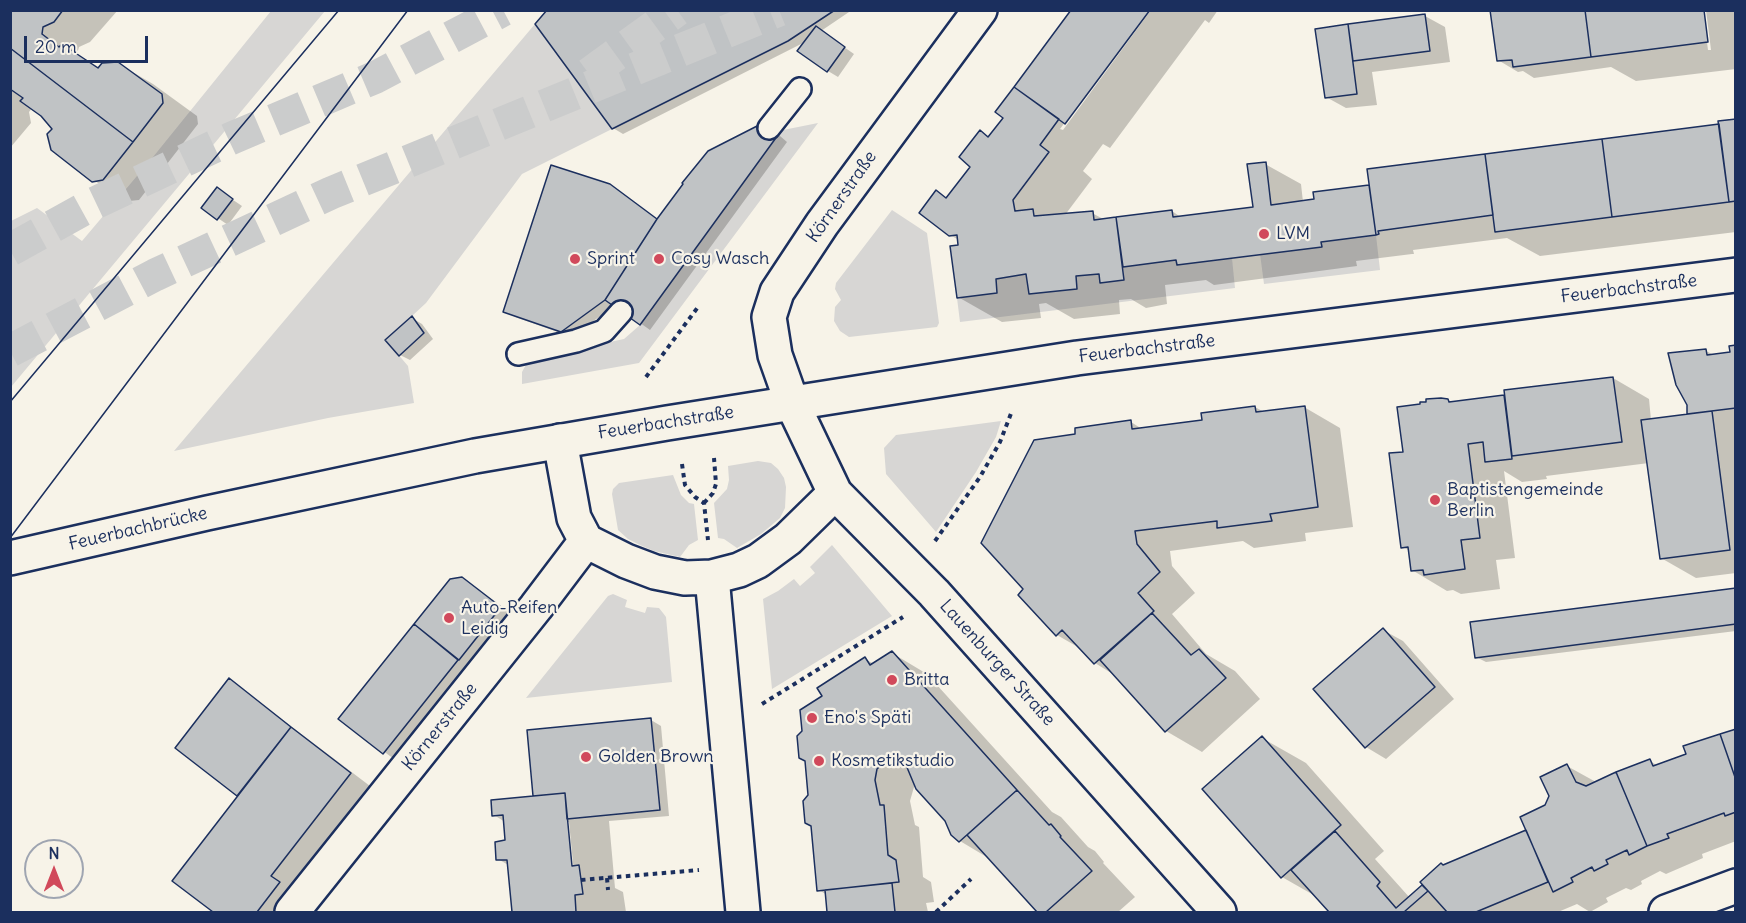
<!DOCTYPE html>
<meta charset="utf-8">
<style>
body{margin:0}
#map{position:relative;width:1746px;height:923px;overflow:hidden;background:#f7f3e8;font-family:Delius,sans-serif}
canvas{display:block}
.frame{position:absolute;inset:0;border:12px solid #1b2f5e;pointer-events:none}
.north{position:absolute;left:24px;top:839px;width:60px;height:60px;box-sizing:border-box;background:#f7f3e8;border:2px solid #9fa5b1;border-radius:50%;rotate:0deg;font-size:16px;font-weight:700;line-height:24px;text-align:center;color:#1b2f5e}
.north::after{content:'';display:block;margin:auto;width:21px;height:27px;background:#d1495b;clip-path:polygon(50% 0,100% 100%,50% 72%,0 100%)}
.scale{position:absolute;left:24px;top:36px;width:124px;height:27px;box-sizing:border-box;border:3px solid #1b2f5e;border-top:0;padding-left:8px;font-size:18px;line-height:21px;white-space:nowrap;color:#1b2f5e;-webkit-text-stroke:4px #f7f3e8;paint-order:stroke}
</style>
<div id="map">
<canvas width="1746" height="923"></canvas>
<div class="frame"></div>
<div class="north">N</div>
<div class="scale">20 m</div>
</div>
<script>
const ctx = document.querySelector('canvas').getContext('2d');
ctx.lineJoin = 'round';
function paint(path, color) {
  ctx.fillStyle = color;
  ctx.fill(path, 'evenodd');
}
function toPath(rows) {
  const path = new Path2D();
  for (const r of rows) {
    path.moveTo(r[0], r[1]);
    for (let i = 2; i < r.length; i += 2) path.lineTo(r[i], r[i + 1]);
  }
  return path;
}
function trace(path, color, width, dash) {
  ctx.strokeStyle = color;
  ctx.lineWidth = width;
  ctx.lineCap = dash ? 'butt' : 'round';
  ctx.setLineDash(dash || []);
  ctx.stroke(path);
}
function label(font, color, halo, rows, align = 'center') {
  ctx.font = font + ' Delius,sans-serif';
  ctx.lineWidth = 4.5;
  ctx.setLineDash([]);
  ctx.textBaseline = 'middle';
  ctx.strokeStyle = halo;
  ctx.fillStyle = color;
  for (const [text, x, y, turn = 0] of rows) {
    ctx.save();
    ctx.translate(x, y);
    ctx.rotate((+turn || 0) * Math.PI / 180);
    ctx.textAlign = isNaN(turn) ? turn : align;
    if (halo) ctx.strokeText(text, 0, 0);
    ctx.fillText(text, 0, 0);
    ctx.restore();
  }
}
const green = toPath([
 [271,11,325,11,11,387,11,221,37,208,82,241,153,157],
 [535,24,612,129,522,174,426,303,386,340,408,366,414,403,328,418,174,451],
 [818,123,639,363,522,384,522,372,528,361,535,358,624,339,640,325,778,135,783,130],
 [892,210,927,233,939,323,937,327,849,337,840,331,834,321,835,307,841,300,835,289,836,283],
 [1376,235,1380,270,1264,284,1260,254,1322,246,1321,242],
 [1232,258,1235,288,960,322,957,298,997,293,996,279,1026,274,1029,294,1076,289,1076,276,1099,274,1101,283,1124,280,1123,267,1176,260,1178,265],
 [1001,421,996,437,976,472,936,532,886,474,884,448,896,435],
 [758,461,771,463,778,469,784,478,786,487,785,508,780,518,761,534,737,548,724,539,718,538,714,503,727,489,729,480,728,466],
 [673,475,681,495,689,503,694,504,698,540,689,545,680,557,654,551,640,545,628,539,618,530,612,494,613,489,619,483],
 [832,545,892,616,772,689,763,599,778,591,794,579,800,586,815,573,810,567],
 [613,594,627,600,625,607,645,613,647,607,659,608,663,613,666,617,672,682,526,698,608,596]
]);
const shadow = toPath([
 [10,10,118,10,90,42,79,47,77,54,100,68,117,63,153,84,197,116,198,124,139,200,129,201,93,180,54,129,32,108,29,112,31,123,10,148],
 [549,10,852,10,821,31,854,54,838,77,828,71,805,42,623,134,613,128],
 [1148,10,1060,129,1063,130,1151,10,1218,10,1209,23,1205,20,1110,148,1103,144,1083,171,1092,179,1065,215,1092,213,1105,220,1172,211,1182,218,1254,208,1265,164,1301,184,1303,202,1316,201,1315,193,1370,186,1720,125,1736,121,1736,232,1540,256,1507,238,1413,250,1414,254,1412,254,1356,261,1357,266,1214,285,1206,280,1165,285,1167,304,1146,308,1131,299,1119,300,1120,314,1074,319,1046,303,1039,304,1041,318,1002,322,958,297,960,247,959,240,950,235,947,199,972,167,980,132,990,137],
 [1703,10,1708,50,1711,50,1706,10,1736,10,1736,69,1636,81,1611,67,1534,78,1523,71,1518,72,1498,60],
 [1425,16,1445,27,1450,62,1372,72,1377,105,1346,108,1326,97,1317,30],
 [773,130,787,142,650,330,615,305,572,337,515,317,505,311,620,192,659,220],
 [217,189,242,206,228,225,203,208],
 [412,318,422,324,433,339,410,360,400,355],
 [1736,347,1736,573,1696,578,1661,558,1649,463,1546,476,1547,479,1522,482,1504,471,1515,558,1496,560,1500,589,1461,594,1453,590,1447,591,1412,570,1410,551,1403,547,1405,453,1448,400,1452,403,1506,396,1613,378,1649,399,1651,420,1689,415,1688,405,1706,351,1716,356,1731,354],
 [1255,407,1264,412,1304,407,1340,428,1353,527,1305,533,1306,541,1254,548,1243,541,1170,551,1172,566,1195,593,1172,614,1206,654,1235,671,1260,699,1202,752,1166,731,1116,676,1095,663,1083,650,1057,635,1026,589,1077,435,1131,422,1142,429,1203,421],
 [450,580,472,585,510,614,394,759,340,719],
 [1736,589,1736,631,1486,662,1476,657],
 [1383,630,1403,641,1454,699,1386,759,1366,747,1316,689],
 [892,653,927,674,1052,812,1061,817,1088,847,1095,851,1104,862,1103,863,1135,897,1118,912,1039,912,990,859,960,841,946,820,916,786,914,787,910,801,915,825,919,827,923,877,931,882,934,902,926,903,928,912,828,912,827,895,819,890,804,731,824,696,865,659,874,664],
 [230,680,370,786,290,888,286,912,215,912,174,881,240,796,177,747],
 [651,720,661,726,669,816,609,821,615,888,623,892,626,912,514,912,510,866,498,859,507,842,505,822,494,815,538,797,535,795],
 [566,822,569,822,574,873,571,873],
 [1736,730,1736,841,1702,854,1703,858,1666,874,1660,871,1641,881,1642,884,1631,890,1626,888,1606,898,1608,902,1590,912,1577,904,1558,912,1331,912,1317,897,1282,877,1204,789,1262,738,1306,763,1384,851,1375,859,1410,898,1443,866,1528,831,1547,806,1567,766,1596,782,1650,761,1658,766,1688,755]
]);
const building = toPath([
 [10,10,63,10,54,22,43,27,42,34,59,47,62,44,98,68,102,63,118,62,162,94,163,103,133,142,10,48,10,10],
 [547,10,835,10,788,41,612,129,535,24,547,10],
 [1071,10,1150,10,1065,124,1014,87,1071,10],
 [1490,10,1585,10,1591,57,1513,67,1512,60,1497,61,1490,10],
 [1585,10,1704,10,1708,42,1591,57,1585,10],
 [1425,14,1430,51,1353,61,1348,24,1425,14],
 [1348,24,1357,94,1325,98,1315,29,1348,24],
 [816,26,845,47,827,72,797,51,816,26],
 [10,48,133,142,103,180,92,182,51,150,47,134,52,129,41,116,20,101,23,98,10,89,10,48],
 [1014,87,1059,119,1040,145,1049,152,1013,200,1015,211,1033,209,1034,216,1093,211,1094,220,1116,217,1124,280,1100,283,1099,274,1076,276,1077,289,1029,294,1026,274,996,279,997,293,957,298,950,246,958,245,957,235,949,236,919,213,936,190,946,198,970,167,959,157,980,130,988,137,1003,118,995,112,1014,87],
 [1736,119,1736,201,1729,202,1718,121,1736,119],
 [763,123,778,135,640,325,605,300,657,219,683,184,682,183,708,151,763,123],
 [1719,124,1729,202,1612,217,1602,139,1719,124],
 [1602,139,1612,217,1495,232,1485,154,1602,139],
 [1485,154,1493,215,1378,231,1379,234,1376,235,1367,169,1485,154],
 [1266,162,1271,205,1314,199,1313,192,1369,185,1376,235,1321,242,1322,247,1177,265,1176,260,1123,267,1116,217,1172,210,1173,217,1253,207,1247,164,1266,162],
 [551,165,610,184,657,219,605,300,561,332,503,312,551,165],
 [217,187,233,199,217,220,201,208,217,187],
 [412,316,424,333,399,356,385,340,412,316],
 [1736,345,1736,408,1687,414,1687,405,1676,385,1668,353,1706,349,1707,355,1730,352,1729,346,1736,345],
 [1613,377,1622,442,1512,456,1504,390,1613,377],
 [1504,395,1512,459,1485,462,1483,442,1468,444,1480,538,1461,540,1465,569,1424,575,1423,570,1411,571,1408,547,1401,548,1389,453,1403,452,1397,407,1420,404,1420,402,1426,402,1426,399,1441,398,1448,399,1449,402,1504,395],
 [1255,406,1256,412,1305,406,1318,507,1270,514,1272,521,1217,528,1217,521,1135,531,1137,544,1160,572,1138,593,1154,611,1094,664,1062,630,1056,636,1018,595,1023,589,981,543,1034,440,1075,434,1075,428,1131,420,1132,429,1202,420,1201,413,1255,406],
 [1712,411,1730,550,1660,559,1641,420,1712,411],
 [462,577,501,607,459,660,414,624,450,579,462,577],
 [1736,588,1736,624,1475,658,1470,622,1736,588],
 [1152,613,1191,655,1199,649,1226,678,1165,732,1100,660,1152,613],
 [414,624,458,660,383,754,338,719,414,624],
 [1383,628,1435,687,1365,748,1313,689,1383,628],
 [892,651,1017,790,959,842,951,835,945,821,916,789,906,765,897,760,886,761,877,769,875,780,880,805,884,805,888,855,896,860,899,882,817,891,811,826,805,823,803,801,808,795,805,761,799,758,797,736,802,731,800,710,822,696,817,688,865,657,870,665,892,651],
 [229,678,291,727,237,796,175,748,229,678],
 [651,718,660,810,567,819,565,793,533,796,527,730,651,718],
 [291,727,351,773,271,876,280,882,257,912,213,912,172,881,291,727],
 [1736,729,1736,780,1720,734,1736,729],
 [1720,734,1736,780,1736,812,1725,816,1724,813,1667,834,1669,838,1647,846,1616,772,1650,759,1653,766,1686,754,1683,746,1720,734],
 [1262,736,1341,825,1281,878,1202,789,1262,736],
 [1567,764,1576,782,1586,786,1616,772,1647,846,1629,855,1627,850,1606,860,1608,864,1594,871,1592,867,1571,878,1573,882,1553,892,1520,817,1545,805,1549,796,1540,777,1567,764],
 [1017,790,1049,825,1051,824,1061,836,1060,837,1092,871,1046,912,1037,912,967,835,1017,790],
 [565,793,572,866,579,865,583,894,575,895,576,912,508,912,512,912,507,860,496,860,495,842,505,840,503,815,492,816,491,800,565,793],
 [1526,830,1548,882,1476,912,1447,912,1420,882,1441,863,1443,865,1526,830],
 [1335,831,1380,882,1377,886,1396,908,1422,885,1428,891,1404,912,1329,912,1291,870,1335,831],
 [892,883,895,912,827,912,825,890,892,883]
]);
const highwayTunnel = toPath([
 [589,74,677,10],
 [10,250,93,204,232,138,376,77,503,10],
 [10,351,155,275,331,193,779,10]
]);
const path = toPath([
 [646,377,698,307],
 [682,464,685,485,695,497,704,503,708,540],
 [704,503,713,493,716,484,714,458],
 [935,541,980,477,1000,442,1012,411],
 [762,704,903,617],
 [607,878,608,890],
 [581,880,699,870],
 [936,912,971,879]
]);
const lane = toPath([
 [769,128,800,89],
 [518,354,576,341,604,331,621,312]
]);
const street = toPath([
 [980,10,822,224,777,292,769,317,775,355,792,403,835,493,934,593,1219,912],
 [560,441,574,518,586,541,626,561,655,572,685,578,712,577,739,570,758,561,788,539,835,493],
 [712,577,743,912],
 [292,912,536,607,586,541],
 [1666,912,1736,886]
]);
const secondary = toPath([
 [10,558,207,513,475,456,667,423,1077,358,1736,275]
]);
const tram = toPath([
 [10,402,339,10],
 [10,538,408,10]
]);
const markers = [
 [1264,234,6,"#d1495b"],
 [575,259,6,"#d1495b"],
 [659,259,6,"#d1495b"],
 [1435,500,6,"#d1495b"],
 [449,618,6,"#d1495b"],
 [892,680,6,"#d1495b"],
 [812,718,6,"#d1495b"],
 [586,757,6,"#d1495b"],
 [819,761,6,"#d1495b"]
];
const streetNames = [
 ["Körnerstraße",842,197,-55],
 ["Feuerbachstraße",1629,289,-7],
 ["Feuerbachstraße",1147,349,-7],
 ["Feuerbachstraße",666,423,-9],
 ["Feuerbachbrücke",138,529,-13],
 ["Lauenburger Straße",997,663,48],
 ["Körnerstraße",440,727,-51]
];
const poiNames = [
 ["LVM",1276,234],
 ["Sprint",587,259],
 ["Cosy Wasch",671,259],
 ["Baptistengemeinde",1447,490],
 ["Berlin",1447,511],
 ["Auto-Reifen",461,608],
 ["Leidig",461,629],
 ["Britta",904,680],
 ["Eno's Späti",824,718],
 ["Golden Brown",598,757],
 ["Kosmetikstudio",831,761]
];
paint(green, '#d7d6d4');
paint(shadow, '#0003');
paint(building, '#c0c3c5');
trace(building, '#1b2f5e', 1.5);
trace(highwayTunnel, '#cbcccc', 33, [33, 16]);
trace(lane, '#1b2f5e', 26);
trace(street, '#1b2f5e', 38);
trace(secondary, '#1b2f5e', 38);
trace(path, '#1b2f5e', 4, [4.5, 4.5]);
trace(lane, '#f7f3e8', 21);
trace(street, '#f7f3e8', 33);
trace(secondary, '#f7f3e8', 33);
trace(tram, '#1b2f5e', 1.5);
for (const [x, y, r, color] of markers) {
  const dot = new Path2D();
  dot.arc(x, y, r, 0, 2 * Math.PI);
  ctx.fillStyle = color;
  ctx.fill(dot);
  trace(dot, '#f7f3e8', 2);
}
label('18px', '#1b2f5e', '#f7f3e8', streetNames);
label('18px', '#1b2f5e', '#f7f3e8', poiNames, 'left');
</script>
